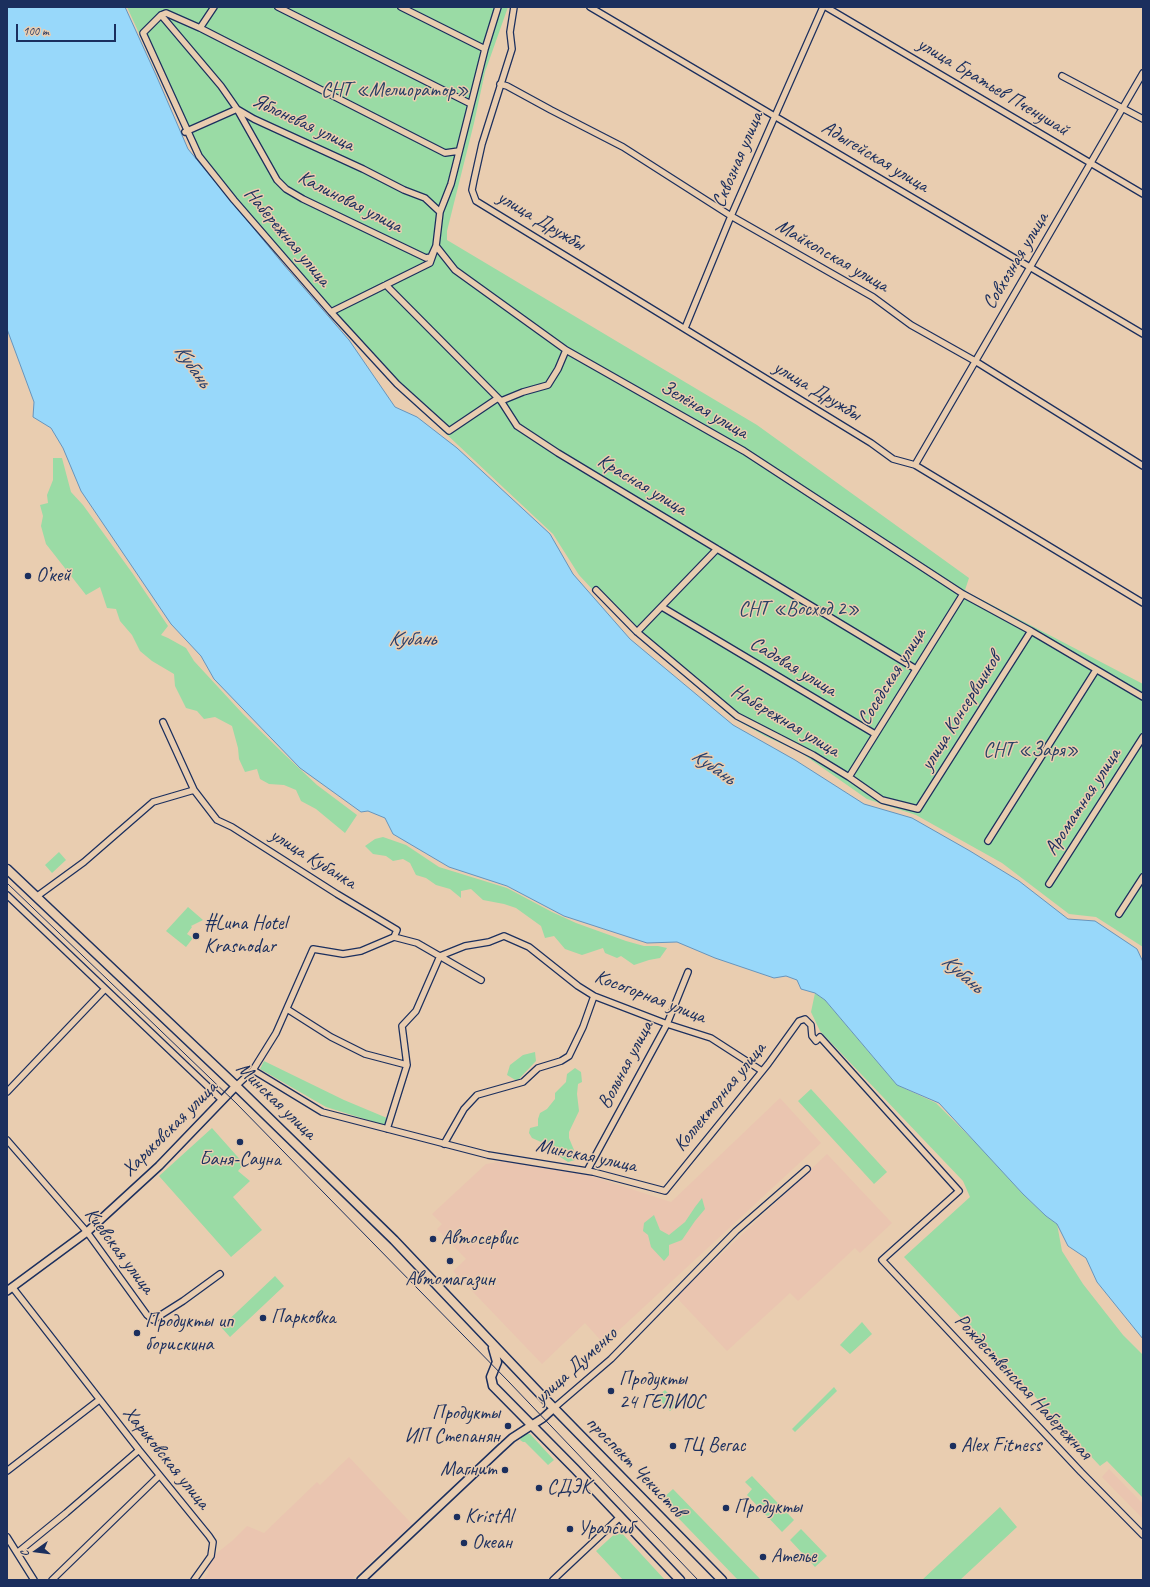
<!DOCTYPE html>
<meta charset="utf-8">
<style>
body{margin:0}
#map{position:relative;width:1150px;height:1587px;overflow:hidden;background:#e9cdb0;font-family:Caveat,sans-serif}
canvas{display:block}
.frame{position:absolute;inset:0;border:8px solid #1b2f5e;pointer-events:none}
.north{position:absolute;left:16px;top:1531px;width:40px;height:40px;-webkit-text-stroke:3px #e9cdb0;paint-order:stroke;rotate:256deg;font-size:11px;font-weight:700;line-height:16px;text-align:center;color:#1b2f5e}
.north::after{content:'';display:block;margin:auto;width:14px;height:18px;background:#1b2f5e;clip-path:polygon(50% 0,100% 100%,50% 72%,0 100%)}
.scale{position:absolute;left:16px;top:24px;width:100px;height:18px;box-sizing:border-box;border:2px solid #1b2f5e;border-top:0;padding-left:5px;font-size:12px;line-height:14px;white-space:nowrap;color:#1b2f5e;-webkit-text-stroke:3px #e9cdb0;paint-order:stroke}
</style>
<div id="map">
<canvas width="1150" height="1587"></canvas>
<div class="frame"></div>
<div class="north">С</div>
<div class="scale">100 m</div>
</div>
<script>
const ctx = document.querySelector('canvas').getContext('2d');
ctx.lineJoin = 'round';
function paint(path, color) {
  ctx.fillStyle = color;
  ctx.fill(path, 'evenodd');
}
function toPath(rows) {
  const path = new Path2D();
  for (const r of rows) {
    path.moveTo(r[0], r[1]);
    for (let i = 2; i < r.length; i += 2) path.lineTo(r[i], r[i + 1]);
  }
  return path;
}
function trace(path, color, width, dash) {
  ctx.strokeStyle = color;
  ctx.lineWidth = width;
  ctx.lineCap = dash ? 'butt' : 'round';
  ctx.setLineDash(dash || []);
  ctx.stroke(path);
}
function label(font, color, halo, rows, align = 'center') {
  ctx.font = font + ' Caveat,sans-serif';
  ctx.lineWidth = 3;
  ctx.setLineDash([]);
  ctx.textBaseline = 'middle';
  ctx.strokeStyle = halo;
  ctx.fillStyle = color;
  for (const [text, x, y, turn = 0] of rows) {
    ctx.save();
    ctx.translate(x, y);
    ctx.rotate((+turn || 0) * Math.PI / 180);
    ctx.textAlign = isNaN(turn) ? turn : align;
    if (halo) ctx.strokeText(text, 0, 0);
    ctx.fillText(text, 0, 0);
    ctx.restore();
  }
}
const built = toPath([
 [780,1098,821,1143,604,1344,585,1323,542,1364,453,1271,466,1259,437,1229,442,1224,432,1214,486,1164,503,1161,582,1173,671,1202],
 [827,1154,892,1223,860,1253,855,1248,798,1301,790,1293,727,1351,676,1297],
 [349,1457,412,1524,351,1580,203,1580,209,1572,206,1568,218,1552,232,1541,247,1526,264,1533,317,1482,320,1485],
 [1109,1469,1143,1504,1143,1519,1102,1477]
]);
const green = toPath([
 [127,7,508,7,485,72,474,123,447,231,447,240,757,425,969,578,965,590,969,593,1143,684,1143,947,1096,917,1069,914,1002,863,916,815,867,799,800,752,765,736,733,718,632,632,579,575,553,534,395,386,324,308,262,236,193,151],
 [53,458,62,458,71,492,83,505,133,574,168,626,161,635,168,638,186,648,194,661,206,674,243,714,284,754,317,785,357,815,345,833,316,809,301,801,296,790,284,785,269,784,260,779,257,769,245,772,239,759,238,748,232,726,215,717,204,719,197,711,186,708,175,686,174,674,152,661,140,651,132,635,120,621,116,609,107,608,100,587,86,595,46,544,41,526,43,516,40,505,48,503,47,495,53,480],
 [383,837,406,845,439,867,507,888,552,912,576,923,626,941,644,946,658,946,667,948,660,958,649,960,634,965,621,956,617,958,605,953,603,948,582,955,565,949,554,936,545,938,541,926,516,908,504,904,483,900,471,889,461,891,461,898,450,889,436,885,426,878,416,875,410,863,403,859,393,861,386,856,373,854,365,846,375,839],
 [59,852,66,860,52,873,45,865],
 [188,907,203,920,191,926,192,927,187,934,193,938,186,947,166,931],
 [815,993,825,1000,897,1085,936,1103,979,1146,1023,1194,1046,1216,1057,1224,1062,1251,1083,1284,1123,1335,1143,1355,1143,1498,1107,1461,1100,1466,904,1257,970,1197,963,1181,820,1031,811,1012],
 [535,1052,536,1061,517,1081,507,1075,510,1065,523,1055],
 [264,1061,344,1100,387,1118,384,1125,326,1107,260,1069],
 [575,1068,581,1072,582,1082,578,1084,577,1094,579,1111,569,1132,569,1138,574,1150,573,1153,575,1160,568,1162,557,1155,549,1153,543,1148,541,1142,532,1138,529,1133,530,1128,538,1126,538,1119,540,1113,547,1109,555,1099,555,1093,566,1082,567,1074],
 [811,1089,887,1172,874,1184,798,1101],
 [212,1128,244,1164,238,1171,250,1181,233,1197,262,1230,231,1257,159,1176],
 [702,1198,705,1209,695,1221,682,1240,669,1245,669,1255,664,1261,651,1247,648,1235,643,1231,644,1223,654,1215,660,1230,669,1235,685,1222,695,1207],
 [275,1276,284,1286,230,1337,221,1327],
 [862,1322,872,1334,850,1354,840,1345],
 [834,1387,837,1391,795,1432,792,1429],
 [665,1390,678,1404,670,1411,657,1397],
 [527,1434,530,1434,554,1460,548,1465,525,1442,523,1442,520,1440,522,1436],
 [752,1476,794,1520,782,1532,747,1495,752,1489,745,1482],
 [673,1489,761,1580,738,1580,661,1500],
 [1000,1507,1017,1527,960,1580,922,1580],
 [801,1529,827,1556,815,1567,790,1540],
 [619,1530,665,1580,623,1580,596,1551]
]);
const water = toPath([
 [7,7,125,7,156,75,188,149,284,265,349,340,395,407,417,417,457,448,550,534,573,574,630,639,733,725,795,760,864,804,912,818,970,851,1019,881,1068,919,1095,921,1137,949,1143,962,1143,1339,1097,1282,1086,1258,1068,1246,1057,1224,1046,1216,1023,1194,939,1103,897,1085,825,1000,815,993,801,989,797,980,786,976,774,978,715,958,677,942,647,943,564,916,507,886,449,867,393,834,385,818,368,811,361,812,300,768,214,679,201,656,171,624,81,491,63,448,51,428,33,417,34,402,7,329,7,7]
]);
const minor = toPath([
 [278,7,471,104],
 [401,7,485,49],
 [514,7,510,32,512,49,482,144,474,180,472,190,476,201,871,443,893,459,915,465,1143,603],
 [590,7,1143,334],
 [826,7,1143,194],
 [161,15,221,86,237,109,277,180,286,189,303,199,426,258,431,257,436,246],
 [200,28,214,7],
 [1062,76,1143,119],
 [500,84,507,86,551,110,623,147,731,216,873,297,911,325,975,361,1143,466],
 [185,132,237,109,254,119,363,169,404,190,425,198,440,212],
 [459,151,445,153,200,28,166,13,161,15,143,33,199,156,234,200,331,312,397,384,449,431,498,398],
 [436,246,455,270,566,350,744,451,963,594,1031,631,1143,697],
 [386,285,501,401,517,426,558,453,916,669],
 [331,312,430,263,436,246,440,212,451,184,485,49,498,7],
 [685,328,731,216,823,7],
 [501,401,523,392,548,385,558,369,566,350],
 [915,465,1143,73],
 [596,590,637,632,737,716,813,755,849,777,882,800,918,809,1031,631],
 [662,607,875,734],
 [637,632,717,549],
 [163,722,194,790,217,820,232,827,337,894,397,930,394,937,417,943,481,980],
 [849,777,963,594],
 [988,841,1096,670],
 [1049,884,1143,737],
 [7,895,222,1100],
 [36,897,84,862,153,802,194,790],
 [1119,914,1143,877],
 [287,1009,331,1037,365,1054,407,1065],
 [253,1070,322,1112,488,1155,593,1172,665,1191,768,1064,799,1021,805,1019,811,1025,812,1036,816,1041,820,1037,959,1191,882,1260,1081,1472,1143,1535],
 [236,1086,253,1070,276,1033,313,949,343,954,361,951,394,937],
 [7,1092,105,989],
 [387,1129,407,1065,402,1026,416,1011,440,956,465,946,489,942,504,936,529,947,578,986,594,996,667,1024,711,1038,762,1071],
 [7,1140,87,1232,147,1315,153,1320,183,1301,220,1274],
 [444,1144,464,1109,477,1095,523,1082,538,1068,561,1061,569,1056,583,1027,594,996],
 [587,1171,667,1024,688,972],
 [13,1288,139,1450,209,1536,213,1542,211,1556,194,1580],
 [554,1408,611,1359,736,1231,807,1169],
 [7,1471,99,1400],
 [7,1537,34,1580],
 [17,1553,66,1513,139,1450],
 [52,1580,159,1476],
 [553,1580,620,1517]
]);
const tertiary = toPath([
 [7,1291,87,1232,159,1166,236,1086],
 [361,1580,500,1449,512,1438,543,1418,554,1408]
]);
const secondary = toPath([
 [7,869,236,1086,394,1240,544,1398,722,1580],
 [493,1348,497,1362,491,1377,493,1386,575,1469,680,1580]
]);
const tram = toPath([
 [7,883,236,1103,509,1382,698,1580]
]);
const markers = [
 [28,576,4,"#1b2f5e"],
 [196,936,4,"#1b2f5e"],
 [240,1142,4,"#1b2f5e"],
 [433,1239,4,"#1b2f5e"],
 [450,1261,4,"#1b2f5e"],
 [263,1318,4,"#1b2f5e"],
 [137,1333,4,"#1b2f5e"],
 [611,1391,4,"#1b2f5e"],
 [508,1426,4,"#1b2f5e"],
 [673,1446,4,"#1b2f5e"],
 [953,1446,4,"#1b2f5e"],
 [505,1470,4,"#1b2f5e"],
 [539,1488,4,"#1b2f5e"],
 [726,1508,4,"#1b2f5e"],
 [457,1517,4,"#1b2f5e"],
 [570,1529,4,"#1b2f5e"],
 [464,1543,4,"#1b2f5e"],
 [763,1557,4,"#1b2f5e"]
];
const streetNames = [
 ["улица Братьев Пченушай",993,87,31],
 ["Яблоневая улица",303,123,25],
 ["Адыгейская улица",875,157,31],
 ["Сквозная улица",738,160,-67],
 ["Калиновая улица",350,202,27],
 ["улица Дружбы",541,221,31],
 ["Набережная улица",287,237,50],
 ["Майкопская улица",832,256,30],
 ["Совхозная улица",1016,261,-59],
 ["улица Дружбы",817,391,31],
 ["Зелёная улица",704,410,30],
 ["Красная улица",642,485,31],
 ["Садовая улица",793,667,31],
 ["Соседская улица",892,677,-58],
 ["улица Консервщиков",961,712,-58],
 ["Набережная улица",785,721,31],
 ["Ароматная улица",1083,802,-57],
 ["улица Кубанка",313,859,32],
 ["Косогорная улица",650,997,21],
 ["Вольная улица",626,1065,-62],
 ["Коллекторная улица",720,1097,-51],
 ["Минская улица",276,1101,44],
 ["Харьковская улица",170,1129,-45],
 ["Минская улица",586,1156,12],
 ["Киевская улица",119,1251,53],
 ["улица Думенко",576,1366,-42],
 ["Рождественская Набережная",1023,1387,47],
 ["Харьковская улица",166,1458,51],
 ["проспект Чекистов",635,1467,46]
];
const parkNames = [
 ["СНТ «Мелиоратор»",395,91],
 ["СНТ «Восход 2»",799,610],
 ["СНТ «Заря»",1031,751]
];
const poiNames = [
 ["О’кей",36,576],
 ["#Luna Hotel",204,924],
 ["Krasnodar",204,947],
 ["Баня-Сауна",240,1160,"center"],
 ["Автосервис",441,1239],
 ["Автомагазин",450,1280,"center"],
 ["Парковка",271,1318],
 ["Продукты ип",145,1322],
 ["борискина",145,1345],
 ["Продукты",619,1380],
 ["24 ГЕЛИОС",619,1403],
 ["Продукты",500,1414,"right"],
 ["ИП Степанян",500,1437,"right"],
 ["ТЦ Вегас",681,1446],
 ["Alex Fitness",961,1446],
 ["Магнит",497,1470,"right"],
 ["СДЭК",547,1488],
 ["Продукты",734,1508],
 ["KristAl",465,1517],
 ["Уралсиб",578,1529],
 ["Океан",472,1543],
 ["Ателье",771,1557]
];
const waterNames = [
 ["Кубань",192,366,55],
 ["Кубань",412,639],
 ["Кубань",713,767,35],
 ["Кубань",962,974,41]
];
paint(built, '#eac5b0');
paint(green, '#9adba5');
paint(water, '#98d8fa');
trace(water, '#6694bc', 1);
trace(minor, '#1b2f5e', 8);
trace(tertiary, '#1b2f5e', 10);
trace(secondary, '#1b2f5e', 11);
trace(minor, '#e9cdb0', 5.5);
trace(tertiary, '#e9cdb0', 7);
trace(secondary, '#e9cdb0', 8);
trace(tram, '#1b2f5e', 1);
for (const [x, y, r, color] of markers) {
  const dot = new Path2D();
  dot.arc(x, y, r, 0, 2 * Math.PI);
  ctx.fillStyle = color;
  ctx.fill(dot);
  trace(dot, '#e9cdb0', 1.5);
}
label('20px', '#1b2f5e', '#e9cdb0', streetNames);
label('20px', '#284065', '#e9cdb0', parkNames);
label('20px', '#1b2f5e', '#e9cdb0', poiNames, 'left');
label('italic 21px', '#28406e', '#e9cdb0', waterNames);
</script>
